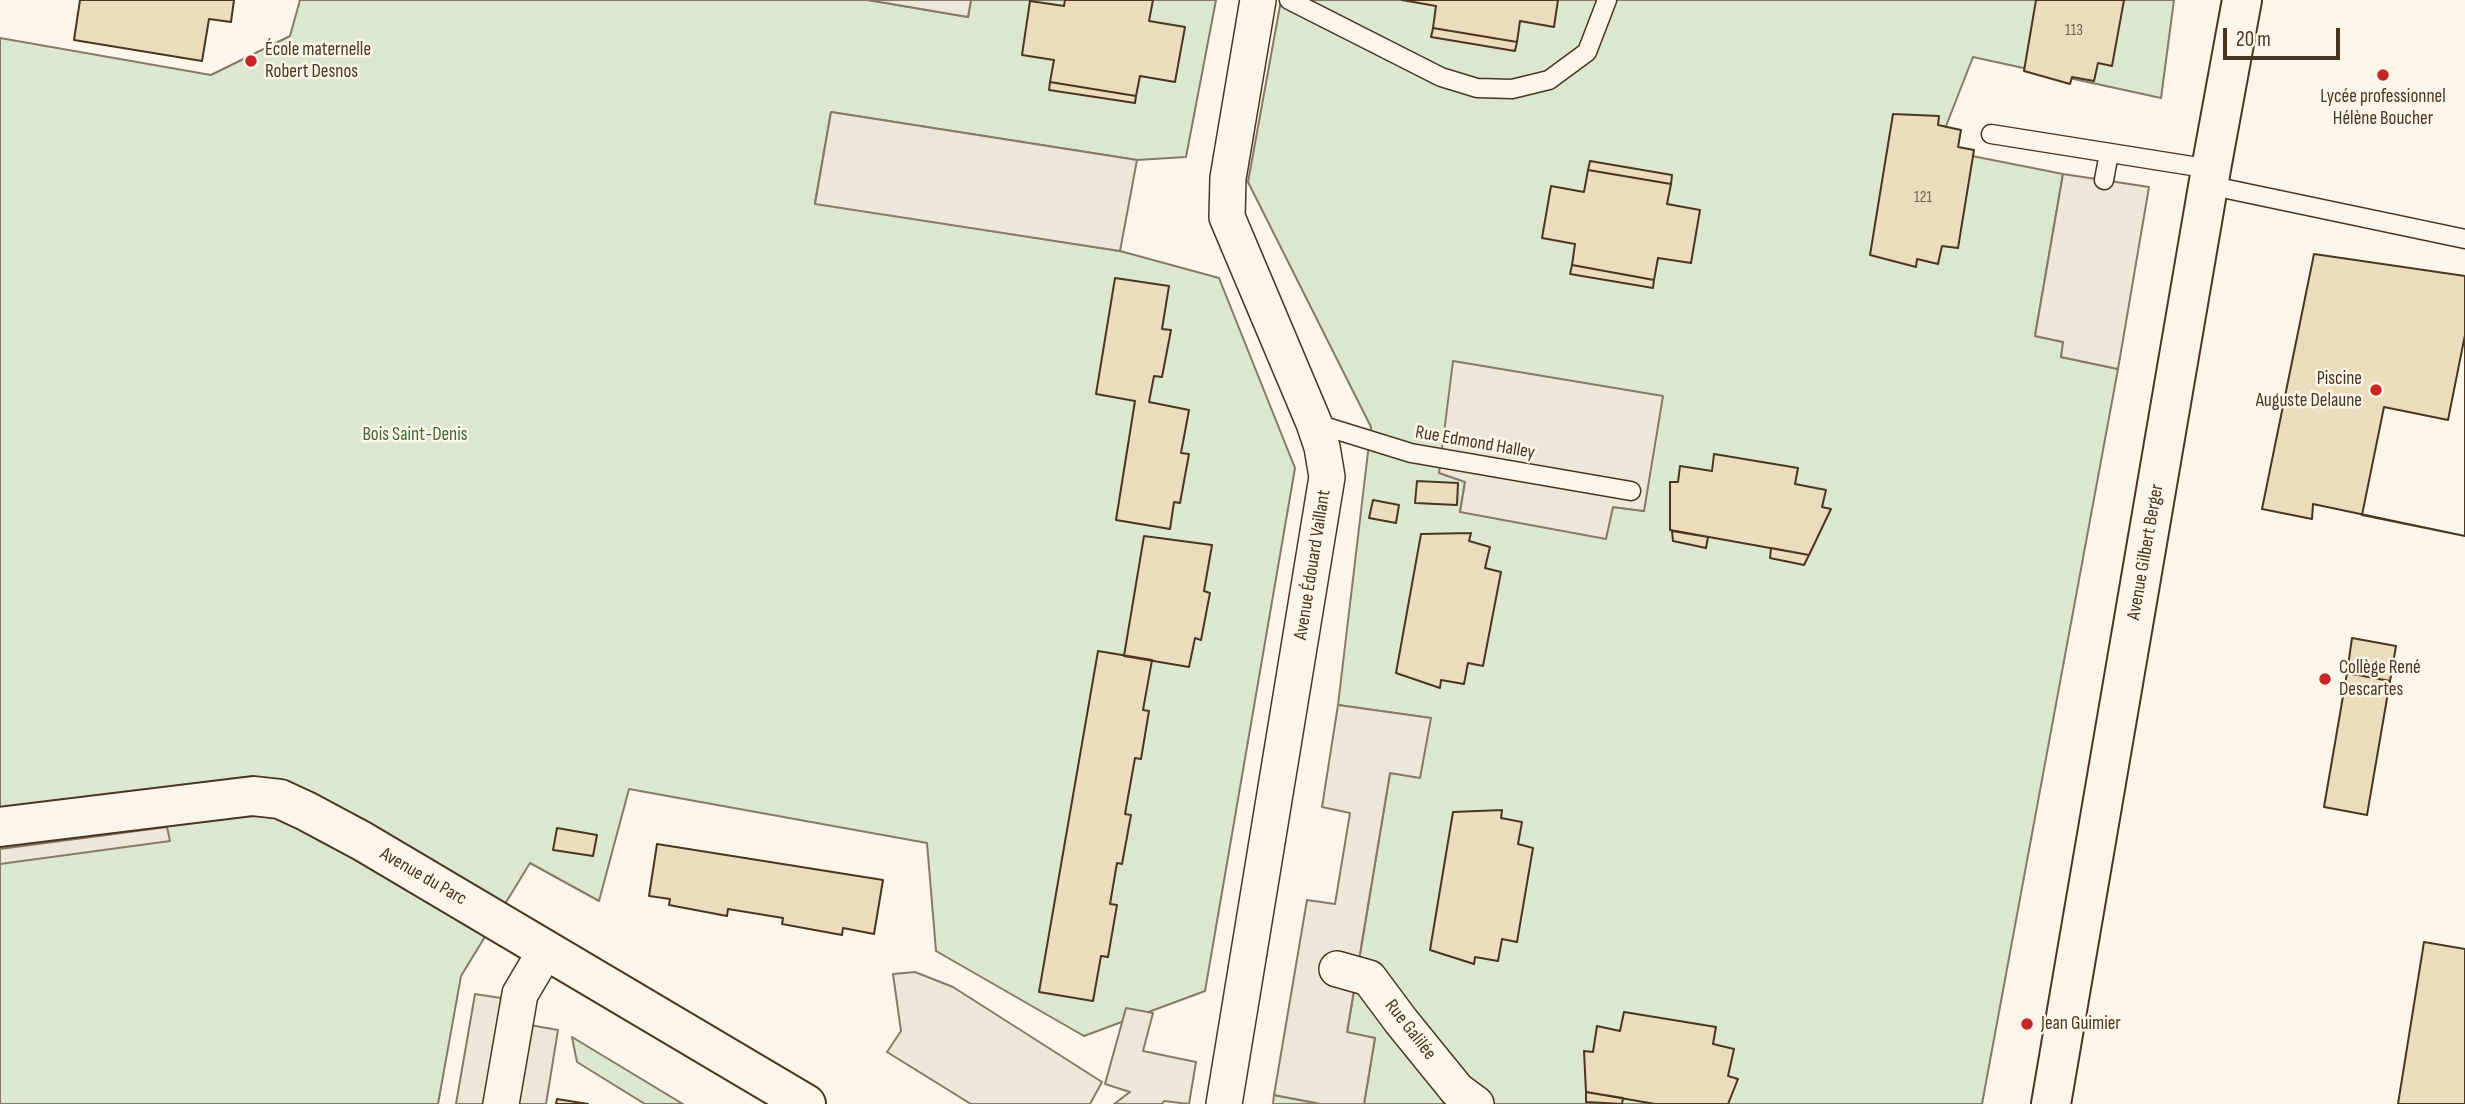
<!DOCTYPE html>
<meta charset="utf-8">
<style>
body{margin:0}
#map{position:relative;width:2465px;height:1104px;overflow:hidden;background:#fbf6e9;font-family:"Sofia Sans Condensed",sans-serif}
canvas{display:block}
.scale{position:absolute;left:2223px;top:28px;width:117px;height:32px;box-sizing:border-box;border:4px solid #4a3520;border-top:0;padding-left:9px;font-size:21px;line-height:24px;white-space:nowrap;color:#4a3520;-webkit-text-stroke:5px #fbf6e9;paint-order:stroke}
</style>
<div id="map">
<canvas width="2465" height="1104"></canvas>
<div class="scale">20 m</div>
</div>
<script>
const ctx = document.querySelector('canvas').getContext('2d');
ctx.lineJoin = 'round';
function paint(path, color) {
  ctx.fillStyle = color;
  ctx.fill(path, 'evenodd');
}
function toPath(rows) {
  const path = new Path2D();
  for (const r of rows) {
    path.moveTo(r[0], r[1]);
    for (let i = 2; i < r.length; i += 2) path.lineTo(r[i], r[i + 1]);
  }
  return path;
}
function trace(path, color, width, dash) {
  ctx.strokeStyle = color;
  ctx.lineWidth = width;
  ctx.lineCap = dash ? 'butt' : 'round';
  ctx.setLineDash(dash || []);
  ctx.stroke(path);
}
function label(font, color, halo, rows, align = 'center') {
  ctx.font = font + ' "Sofia Sans Condensed",sans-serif';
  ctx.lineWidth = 5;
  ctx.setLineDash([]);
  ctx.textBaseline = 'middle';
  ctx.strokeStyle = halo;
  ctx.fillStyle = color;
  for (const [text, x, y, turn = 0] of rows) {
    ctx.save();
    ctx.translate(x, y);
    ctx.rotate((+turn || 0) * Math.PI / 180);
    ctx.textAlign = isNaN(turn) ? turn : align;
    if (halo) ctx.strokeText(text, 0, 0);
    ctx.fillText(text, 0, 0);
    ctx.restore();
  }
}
const green = toPath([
 [300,0,868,0,968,17,971,0,1216,0,1186,157,1137,160,831,112,815,203,1120,251,1219,278,1295,468,1205,991,1084,1036,936,951,927,843,629,789,599,901,530,863,461,976,438,1104,0,1104,0,38,211,75,290,36,300,0],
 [1281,0,2174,0,2161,98,1973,57,1937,149,2063,174,2035,336,2064,342,2061,357,2118,369,1982,1104,1364,1104,1375,1038,1347,1033,1390,773,1420,777,1430,718,1338,705,1371,427,1248,182,1281,0],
 [1465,482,1644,511,1613,507,1460,512,1465,482],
 [572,1037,683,1104,645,1104,577,1062,572,1037],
 [1274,1095,1321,1104,1273,1104,1274,1095]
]);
const parking = toPath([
 [868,0,971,0,968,17,868,0],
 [831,112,1137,160,1120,251,815,204,831,112],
 [2063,174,2149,187,2118,369,2061,357,2063,342,2035,336,2063,174],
 [1453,361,1663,396,1644,511,1613,507,1606,539,1460,512,1465,482,1439,473,1453,361],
 [1338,705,1431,718,1420,778,1390,773,1347,1032,1375,1038,1364,1104,1321,1104,1274,1095,1307,900,1335,904,1350,813,1322,807,1338,705],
 [167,827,170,841,0,864,0,849,167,827],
 [915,972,953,987,1102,1082,1090,1104,971,1104,887,1052,901,1031,893,974,915,972],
 [475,994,533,1003,530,1025,558,1030,546,1104,456,1104,475,994],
 [1126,1008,1153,1013,1143,1051,1196,1062,1189,1104,1164,1101,1162,1104,1114,1104,1130,1092,1105,1084,1126,1008]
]);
const building = toPath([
 [80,0,234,0,231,22,209,19,202,61,74,40,80,0],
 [1065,0,1153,0,1149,21,1185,27,1175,82,1140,76,1136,96,1050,82,1054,60,1022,55,1030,1,1064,6,1065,0],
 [1402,0,1558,0,1554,27,1520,21,1517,42,1433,28,1436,6,1402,0],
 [2036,0,2124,0,2112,66,2098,63,2094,81,2072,77,2070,84,2024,71,2036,0],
 [1433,28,1517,42,1515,51,1431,37,1433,28],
 [1050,82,1136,96,1135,103,1049,90,1050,82],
 [1893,114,1939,116,1938,125,1961,130,1958,147,1974,150,1958,248,1942,246,1938,264,1917,259,1916,267,1870,255,1893,114],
 [1590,161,1672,175,1671,184,1588,170,1590,161],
 [1588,170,1671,184,1667,204,1700,210,1691,263,1658,258,1654,280,1572,265,1575,244,1542,238,1551,186,1584,192,1588,170],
 [2314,254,2465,276,2465,536,2313,504,2312,519,2262,509,2314,254],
 [1572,265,1654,280,1653,288,1570,274,1572,265],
 [1115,278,1169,286,1162,329,1171,330,1162,377,1154,376,1149,402,1189,410,1181,453,1189,454,1180,503,1174,502,1170,529,1116,520,1135,401,1096,394,1115,278],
 [2465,335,2465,536,2362,515,2384,407,2448,420,2465,335],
 [1714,454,1798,468,1795,484,1826,490,1822,507,1831,509,1809,555,1670,530,1670,482,1678,482,1680,466,1712,471,1714,454],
 [1417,481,1458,483,1457,505,1415,503,1417,481],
 [1373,500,1399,505,1396,523,1369,518,1373,500],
 [1672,531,1708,537,1706,548,1673,541,1672,531],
 [1471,533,1469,541,1490,547,1485,568,1501,572,1483,666,1468,663,1464,684,1441,680,1440,688,1396,673,1421,534,1471,533],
 [1144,536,1212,545,1204,591,1210,593,1201,640,1195,638,1189,667,1124,656,1144,536],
 [1771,548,1809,555,1804,565,1770,558,1771,548],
 [2352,638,2396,646,2390,681,2347,673,2352,638],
 [1098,651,1152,660,1143,710,1149,711,1141,759,1135,758,1125,814,1131,815,1122,864,1117,863,1110,904,1117,905,1108,957,1101,956,1093,1001,1039,992,1098,651],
 [2347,673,2390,681,2367,815,2324,807,2347,673],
 [1502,810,1501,818,1522,822,1518,844,1533,848,1517,942,1502,939,1498,961,1475,957,1474,964,1430,950,1453,812,1502,810],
 [557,828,597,835,593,856,553,850,557,828],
 [657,844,883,880,874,934,843,928,842,935,782,924,783,918,728,909,727,916,669,905,670,899,649,896,657,844],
 [2424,942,2465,949,2465,1104,2398,1104,2424,942],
 [1624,1012,1716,1027,1713,1044,1734,1049,1728,1076,1738,1079,1728,1104,1655,1104,1586,1092,1584,1051,1593,1052,1597,1026,1620,1031,1624,1012],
 [1586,1092,1623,1098,1622,1104,1586,1102,1586,1092],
 [557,1099,588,1104,556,1104,557,1099]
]);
const service = toPath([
 [1289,0,1441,77,1477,88,1512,89,1549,80,1587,52,1607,0],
 [1991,134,2211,169],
 [2104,180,2109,153],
 [2208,185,2465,239],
 [1314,423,1411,453,1631,491]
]);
const minor = toPath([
 [1337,969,1369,978,1401,1021,1457,1090,1476,1104],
 [501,1104,520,994,546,950],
 [1224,1104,1327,477,1322,447,1314,423,1227,217,1228,178,1258,0]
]);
const tertiary = toPath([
 [0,827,253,796,280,799,306,811,362,841,806,1104],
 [2051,1104,2211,169,2242,0]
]);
const markers = [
 [251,61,7,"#c62828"],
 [2383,75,7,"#c62828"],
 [2376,390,7,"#c62828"],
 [2325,679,7,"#c62828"],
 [2027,1024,7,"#c62828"]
];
const numberNames = [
 ["113",2074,31],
 ["121",1923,198]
];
const poiNames = [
 ["École maternelle",265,50],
 ["Robert Desnos",265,72],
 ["Lycée professionnel",2383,97,"center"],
 ["Hélène Boucher",2383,119,"center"],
 ["Piscine",2362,379,"right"],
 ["Auguste Delaune",2362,401,"right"],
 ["Collège René",2339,668],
 ["Descartes",2339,690],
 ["Jean Guimier",2041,1024]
];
const parkNames = [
 ["Bois Saint-Denis",415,435]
];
const streetNames = [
 ["Rue Edmond Halley",1475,443,10],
 ["Avenue Gilbert Berger",2146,552,-80],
 ["Avenue Édouard Vaillant",1313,565,-81],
 ["Avenue du Parc",423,877,30],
 ["Rue Galilée",1410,1030,52]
];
paint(green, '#dce7d0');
trace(green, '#887966', 2);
paint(parking, '#ede7d9');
trace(parking, '#887966', 2);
paint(building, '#ecdcbc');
trace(building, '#4a3520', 2);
trace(service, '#4a3520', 21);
trace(minor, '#4a3520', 38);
trace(tertiary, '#4a3520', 42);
trace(service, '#fbf6e9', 18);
trace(minor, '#fbf6e9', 35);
trace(tertiary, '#fbf6e9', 38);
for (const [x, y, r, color] of markers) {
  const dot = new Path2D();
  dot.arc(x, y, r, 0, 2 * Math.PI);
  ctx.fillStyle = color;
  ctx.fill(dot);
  trace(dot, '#fbf6e9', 2.5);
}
label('16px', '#725f47', null, numberNames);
label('19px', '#4a3520', '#fbf6e9', poiNames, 'left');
label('19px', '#436837', '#fbf6e9', parkNames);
label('19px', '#4a3520', '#fbf6e9', streetNames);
</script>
